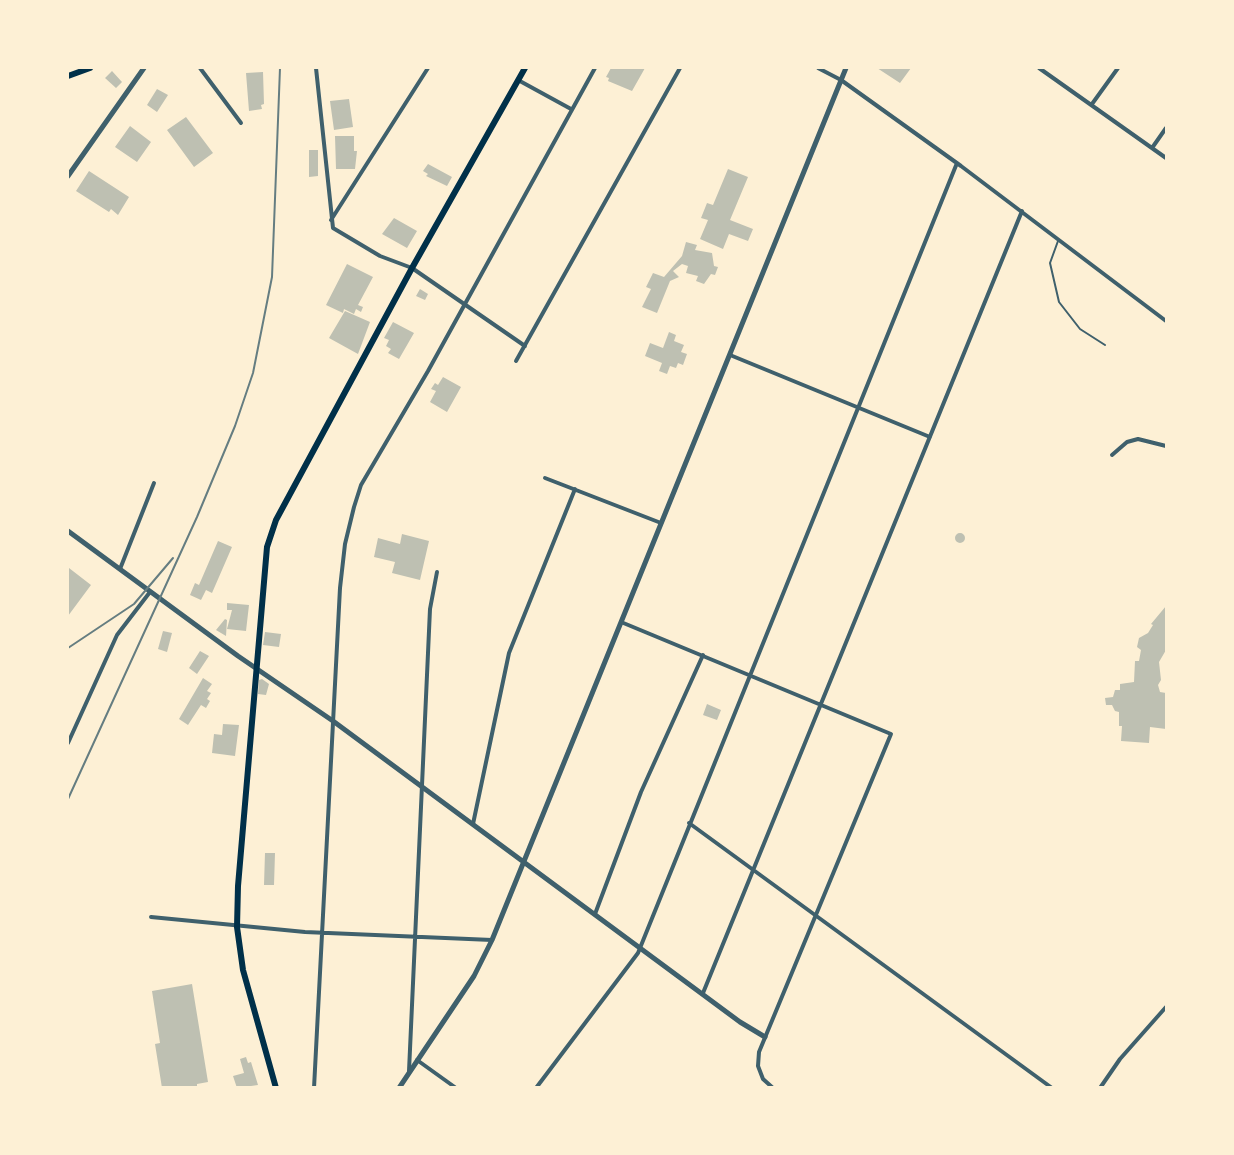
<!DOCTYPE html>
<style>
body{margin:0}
#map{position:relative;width:1234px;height:1155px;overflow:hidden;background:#fdf0d5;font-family:"Asap Condensed",sans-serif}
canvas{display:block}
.frame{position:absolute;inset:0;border:69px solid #fdf0d5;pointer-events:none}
</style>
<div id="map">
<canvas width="1234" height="1155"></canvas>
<div class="frame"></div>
</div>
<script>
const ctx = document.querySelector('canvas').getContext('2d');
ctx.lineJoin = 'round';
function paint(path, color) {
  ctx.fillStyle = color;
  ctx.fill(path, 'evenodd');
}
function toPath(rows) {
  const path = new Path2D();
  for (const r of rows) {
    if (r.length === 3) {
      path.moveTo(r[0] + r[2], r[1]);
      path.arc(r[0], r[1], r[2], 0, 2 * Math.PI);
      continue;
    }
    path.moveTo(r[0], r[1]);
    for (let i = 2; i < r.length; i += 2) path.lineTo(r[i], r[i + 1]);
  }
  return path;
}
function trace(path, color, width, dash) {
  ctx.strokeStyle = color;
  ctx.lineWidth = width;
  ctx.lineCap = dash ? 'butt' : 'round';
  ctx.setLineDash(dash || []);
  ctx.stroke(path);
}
const building = toPath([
 [611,68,645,68,632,91,608,81,609,78,606,77],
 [877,68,911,68,900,83],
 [112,71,122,82,116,88,105,78],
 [263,72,264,104,261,105,262,109,249,111,246,73],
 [157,89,168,95,157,112,147,105],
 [349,99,353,127,334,130,330,101],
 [186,117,213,153,194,167,167,130],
 [130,126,151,142,137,162,115,147],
 [335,136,354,136,354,151,357,151,355,169,336,169],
 [309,150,318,150,318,176,309,177],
 [428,164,452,177,447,186,426,176,428,174,423,171],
 [728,169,748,177,730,220,753,229,748,241,729,234,723,249,700,239,708,220,701,218,707,203,713,205],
 [89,171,129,197,118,215,111,209,109,212,76,191],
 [394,218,417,231,407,248,382,234],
 [686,242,697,245,695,250,712,253,714,266,718,267,715,275,711,274,704,284,696,281,698,276,686,273,688,266,682,264,673,271,679,277,670,281,657,313,642,307,651,289,646,287,653,273,664,277,682,256],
 [347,264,373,277,358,305,363,307,361,312,356,309,354,314,344,309,343,313,326,305],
 [420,289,428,294,425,300,416,296],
 [345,311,370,322,358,354,329,338],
 [393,322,414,333,399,359,388,353,391,349,386,346,389,340,384,338],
 [669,332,676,335,674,341,684,345,681,352,687,354,683,365,678,363,676,368,670,366,667,374,659,371,662,363,645,356,650,343,663,348],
 [443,377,461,387,447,412,430,402,436,391,431,389,435,383,438,385],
 [960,538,5],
 [402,534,429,541,420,580,392,573,395,562,374,557,378,538,400,544],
 [218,541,232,547,212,593,206,590,201,600,190,595,195,583,199,585],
 [69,568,91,585,68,616,68,570],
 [227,603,249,605,246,631,227,629,232,610,227,610],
 [1166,606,1166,650,1159,662,1161,680,1158,685,1160,692,1166,693,1166,729,1150,727,1149,743,1121,741,1122,726,1119,726,1119,712,1115,711,1112,705,1106,705,1105,698,1113,697,1115,690,1120,690,1120,684,1134,682,1135,661,1139,661,1141,650,1137,647,1139,638,1148,633,1153,625,1151,624],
 [225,619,227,620,226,636,216,630],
 [163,631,172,633,167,652,158,649],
 [265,632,281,634,279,647,263,645],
 [200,651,209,656,197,674,189,668],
 [203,678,212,684,207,691,211,693,207,699,210,701,206,708,201,705,188,725,179,719],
 [262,679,269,684,266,695,258,694,259,680],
 [707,704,721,710,717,720,703,715],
 [223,724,239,725,235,756,212,753,214,734,222,735],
 [265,853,275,853,274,885,264,885],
 [192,984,208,1082,197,1084,197,1088,162,1088,155,1044,160,1043,152,991],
 [246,1057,248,1063,251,1062,258,1085,237,1088,233,1076,244,1073,240,1059]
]);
const service = toPath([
 [1058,241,1050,263,1059,302,1080,329,1105,345]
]);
const minor = toPath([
 [200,68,241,123],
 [316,68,333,228,380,256,412,268,525,346],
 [818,68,841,80,961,166,1166,321],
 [1039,68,1166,158],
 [518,80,571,109],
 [1092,104,1118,68],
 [1152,148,1166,128],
 [331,220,428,68],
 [730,355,930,437],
 [516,361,680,68],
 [1112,455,1127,442,1138,439,1166,446],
 [545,478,661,523],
 [120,569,154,483],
 [621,622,891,734,759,1052,758,1066,763,1079,773,1088],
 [68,743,117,635,150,592],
 [689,823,1052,1088],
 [473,824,509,653,575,489],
 [595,914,641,792,703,655],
 [151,917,305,932,492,940],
 [703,993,1022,211],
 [417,1060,456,1088],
 [409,1071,430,609,437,572],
 [314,1088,340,588,345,544,354,507,361,485,428,371,595,68],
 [536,1088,638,953,957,163],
 [1100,1088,1120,1059,1166,1007]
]);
const tertiary = toPath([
 [68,176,144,68],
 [68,531,238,656,333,721,740,1022,765,1037],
 [399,1088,474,976,492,940,846,68]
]);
const primary = toPath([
 [68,76,90,68],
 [276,1088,243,970,237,927,238,886,267,547,276,520,412,268,525,68]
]);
const rail = toPath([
 [68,648,134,604,173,558],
 [68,799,197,517,235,426,253,373,272,277,280,68]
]);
paint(building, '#bec0b2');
trace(service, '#3f606c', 2);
trace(minor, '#3f606c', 4);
trace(tertiary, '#3f606c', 5);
trace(primary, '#003049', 6);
trace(rail, '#657d81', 2);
</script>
